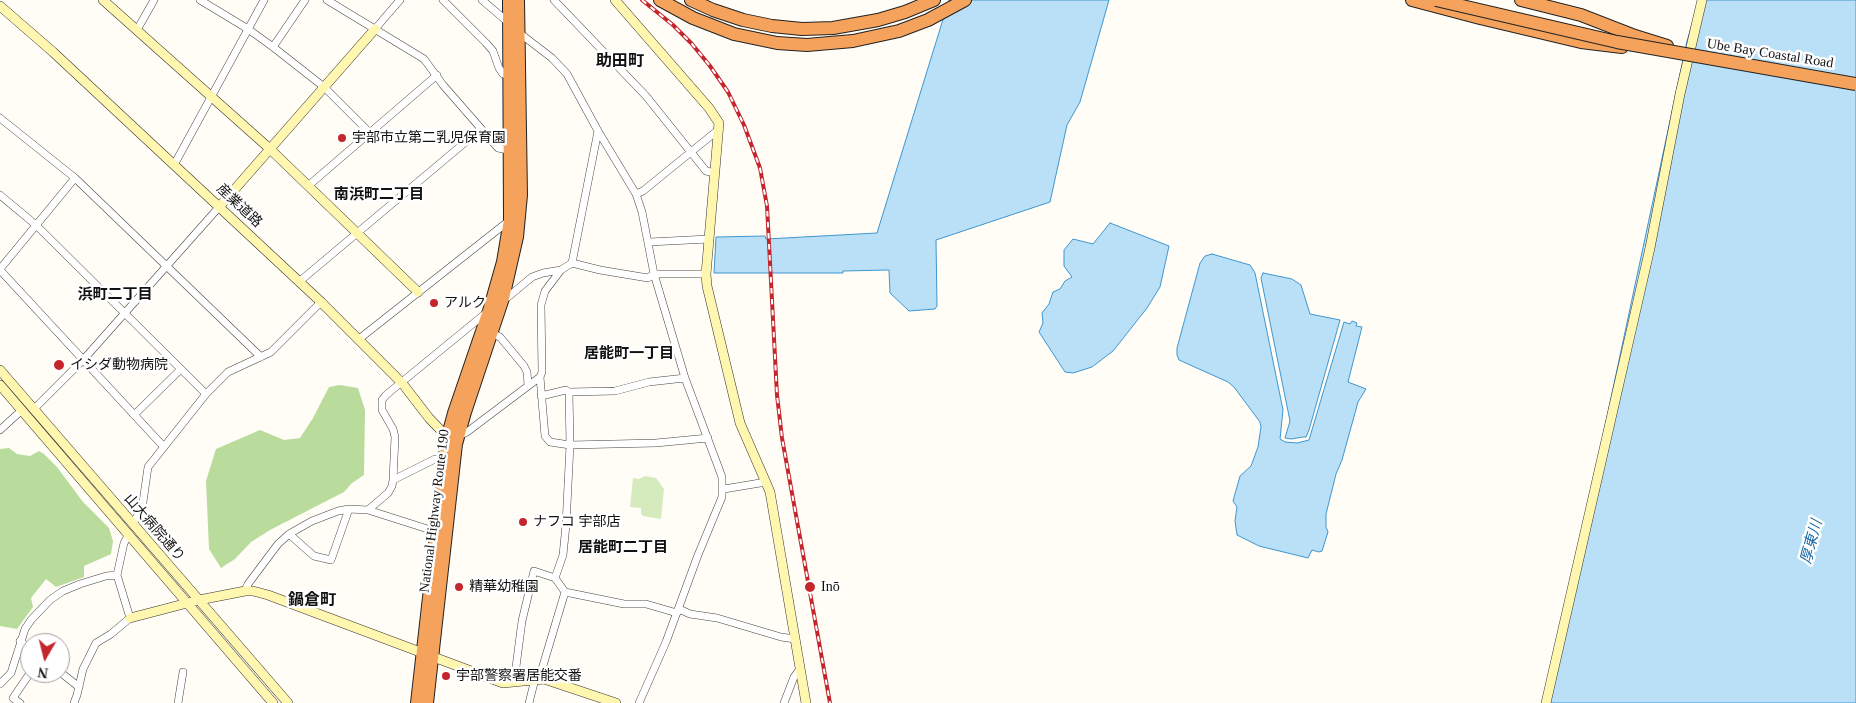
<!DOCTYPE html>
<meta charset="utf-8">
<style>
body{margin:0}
#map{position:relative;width:1856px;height:703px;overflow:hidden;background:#fffdf5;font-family:"Times New Roman",serif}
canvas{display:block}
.north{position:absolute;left:20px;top:633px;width:50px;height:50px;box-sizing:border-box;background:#fff;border:1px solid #a0a0a0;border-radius:50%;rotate:188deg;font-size:14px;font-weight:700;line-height:20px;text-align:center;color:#111}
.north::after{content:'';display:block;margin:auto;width:18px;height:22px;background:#c4262e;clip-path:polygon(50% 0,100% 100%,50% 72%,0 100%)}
</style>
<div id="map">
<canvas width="1856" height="703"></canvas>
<div class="north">N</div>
</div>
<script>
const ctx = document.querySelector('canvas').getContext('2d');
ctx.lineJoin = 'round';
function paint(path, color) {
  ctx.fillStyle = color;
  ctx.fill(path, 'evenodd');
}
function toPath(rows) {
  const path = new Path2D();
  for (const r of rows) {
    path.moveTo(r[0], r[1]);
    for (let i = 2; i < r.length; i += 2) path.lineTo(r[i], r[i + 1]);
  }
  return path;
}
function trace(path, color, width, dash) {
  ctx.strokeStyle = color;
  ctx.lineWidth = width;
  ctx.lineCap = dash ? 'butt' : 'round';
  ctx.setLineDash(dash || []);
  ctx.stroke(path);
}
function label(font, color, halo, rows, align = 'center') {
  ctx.font = font + ' "Times New Roman","Noto Sans JP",serif';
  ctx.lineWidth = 5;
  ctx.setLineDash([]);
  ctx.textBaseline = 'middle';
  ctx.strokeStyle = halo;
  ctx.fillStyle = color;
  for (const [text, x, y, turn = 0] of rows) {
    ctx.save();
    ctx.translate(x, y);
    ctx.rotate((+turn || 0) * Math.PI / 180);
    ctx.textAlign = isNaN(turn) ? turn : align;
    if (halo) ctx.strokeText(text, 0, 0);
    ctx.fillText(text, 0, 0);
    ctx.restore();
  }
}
const green = toPath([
 [645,476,656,478,664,489,661,519,643,516,641,514,641,508,630,507,633,478,639,479]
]);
const forest = toPath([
 [340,385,358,388,365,410,364,475,352,483,344,492,270,530,251,542,235,559,221,568,209,549,206,481,216,449,260,430,284,440,300,438,313,418,329,387],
 [9,448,17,454,30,456,39,451,44,454,57,467,83,502,109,528,113,541,111,554,84,566,84,577,56,587,46,579,31,598,33,607,17,629,0,626,0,449]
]);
const water = toPath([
 [949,0,1109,0,1080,102,1067,125,1050,202,936,240,937,306,935,309,909,311,890,293,889,270,843,271,843,273,714,273,716,237,765,236,766,239,877,233,949,0],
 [1699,0,1856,0,1856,703,1546,703,1687,41,1699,0],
 [1110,223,1169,246,1160,287,1147,308,1113,351,1092,367,1073,373,1065,372,1039,332,1043,323,1042,313,1049,304,1053,292,1060,289,1065,281,1072,277,1064,266,1064,250,1073,239,1093,244,1110,223],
 [1212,254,1250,265,1255,273,1283,410,1280,439,1285,442,1297,443,1309,440,1344,322,1350,324,1352,321,1357,323,1356,326,1362,327,1348,382,1366,389,1358,402,1342,460,1336,474,1326,514,1326,527,1328,532,1322,551,1319,552,1312,550,1308,558,1259,546,1237,535,1235,521,1237,507,1233,501,1240,476,1251,466,1258,447,1261,427,1260,422,1234,387,1228,382,1179,360,1177,355,1177,348,1200,263,1205,256,1212,254],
 [1263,273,1292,279,1301,285,1310,314,1340,320,1309,430,1306,437,1303,437,1291,439,1285,438,1290,421,1261,278,1263,273]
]);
const street = toPath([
 [200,0,248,29,273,47,324,87,369,132],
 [327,0,424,59,443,85,498,148,513,151],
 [443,0,486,43,493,51,499,68,503,74,510,76],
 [482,0,509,23],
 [554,0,646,96,706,171,715,173],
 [375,29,400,0],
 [137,30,154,0],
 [518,32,552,58,567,74,598,131,636,194,642,212,654,274,685,378,722,477,722,497,698,555,666,642,639,703],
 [273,47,305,0],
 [0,118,75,178,261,357],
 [598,131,572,263,561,270,545,291,541,305,542,372,540,377,545,436,550,442,570,445,656,443,708,438],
 [174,165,264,0],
 [308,186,437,75],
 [636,194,643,191,718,130],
 [0,195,36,225,206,394],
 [649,242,709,239],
 [572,263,600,270,648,278,654,274,706,274],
 [0,269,75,178],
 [0,270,164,447],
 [300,281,481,129],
 [503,298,508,297,532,277,543,273,561,270],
 [491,333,500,337,524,366,527,372,528,385],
 [359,339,510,220],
 [541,396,566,390,569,392,615,391,649,382,685,378],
 [34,409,83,360,220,206],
 [134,415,181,369],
 [0,430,22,410],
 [458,436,467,432,540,377],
 [393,480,435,459,445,459],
 [724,489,766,482],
 [368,510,388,493,392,486,393,480,395,437,393,429,382,410,382,400,386,395,486,313],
 [133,523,142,509,148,467,206,394,228,372,271,352,321,302],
 [289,534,314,556,331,560,349,509],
 [117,575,124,543,129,534],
 [555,578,563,555,566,525,570,445,569,392],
 [245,591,248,584,278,544,289,534,312,521,338,511,349,509,368,510,437,532],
 [679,609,690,614,717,618,781,637,795,639],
 [20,641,30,649],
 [60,672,79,687],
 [539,679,565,592],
 [514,682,522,621,534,571,555,578,565,592,624,604,646,604,677,613],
 [0,684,11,673,25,629,31,620,50,600,63,591,80,584,106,576,117,575,130,618,111,634,96,643,83,669,77,695,74,703],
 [20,703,13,698,30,673],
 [178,703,183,672],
 [529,703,535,679],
 [784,703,794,677,800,669]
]);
const secondary = toPath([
 [103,0,270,149,418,292],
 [615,0,709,108,719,123,706,274,707,286,740,423,770,492,806,703],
 [0,6,53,52,321,302,402,383,429,418,451,441],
 [220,206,375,29],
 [0,370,288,703],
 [0,385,273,703],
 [130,618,199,600,245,591,253,591,268,595,503,683,544,679,616,703],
 [1546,703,1650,248,1680,94,1702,0]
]);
const highway = toPath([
 [660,0,693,18,734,34,777,43,807,45,853,41,899,31,928,20,965,0],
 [691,0,713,10,743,20,772,26,802,29,833,28,878,20,905,12,934,0],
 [1412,0,1480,18,1581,42,1622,47],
 [1521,0,1581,15,1635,36,1667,46],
 [417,703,447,439,454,413,489,311,503,262,510,220,509,0],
 [427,703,456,444,465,412,503,298,517,237,521,195,518,0]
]);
const rail = toPath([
 [642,0,673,25,692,44,710,66,728,92,744,125,760,168,767,206,777,395,782,438,830,703]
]);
const highwayBridge = toPath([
 [1436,0,1617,42,1856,84]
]);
const markers = [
 [342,138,5,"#c4262e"],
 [434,303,5,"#c4262e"],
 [59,365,6,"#c4262e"],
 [523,522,5,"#c4262e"],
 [459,587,5,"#c4262e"],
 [810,587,6,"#c4262e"],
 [446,676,5,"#c4262e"]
];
const streetNames = [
 ["Ube Bay Coastal Road",1770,54,9],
 ["産業道路",239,206,43],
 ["National Highway Route 190",435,511,-83],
 ["山大病院通り",154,528,49]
];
const poiNames = [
 ["宇部市立第二乳児保育園",352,138],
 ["アルク",444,303],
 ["イシダ動物病院",70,365],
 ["ナフコ 宇部店",533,522],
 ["精華幼稚園",469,587],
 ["Inō",821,587],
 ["宇部警察署居能交番",456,676]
];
const neighbourhoodNames = [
 ["南浜町二丁目",379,195],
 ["浜町二丁目",115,295],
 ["居能町一丁目",629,354],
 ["居能町二丁目",623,548]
];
const waterNames = [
 ["厚東川",1812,542,-75]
];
const quarterNames = [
 ["助田町",620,62],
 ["鍋倉町",312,601]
];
paint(green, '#d5ebbd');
paint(forest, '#b9dc9c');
paint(water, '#b9e0f7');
trace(water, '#3f96cf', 1);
trace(street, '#444', 8);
trace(secondary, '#333', 10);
trace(highway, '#222', 14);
trace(street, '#fff', 7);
trace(secondary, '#fff6b0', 9);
trace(highway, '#f5a25d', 12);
trace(rail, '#c4262e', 4);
trace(rail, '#fff', 2, [5.5]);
trace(highwayBridge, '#222', 14, []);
trace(highwayBridge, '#f5a25d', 12);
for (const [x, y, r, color] of markers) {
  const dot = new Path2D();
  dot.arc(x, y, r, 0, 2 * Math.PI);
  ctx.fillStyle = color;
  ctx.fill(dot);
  trace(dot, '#fff', 2);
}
label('14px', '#111', '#fff', streetNames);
label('14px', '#111', '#fff', poiNames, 'left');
label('bold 15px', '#111', '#fff', neighbourhoodNames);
label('italic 15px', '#1768a6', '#fff', waterNames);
label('bold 16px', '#111', '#fff', quarterNames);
</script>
